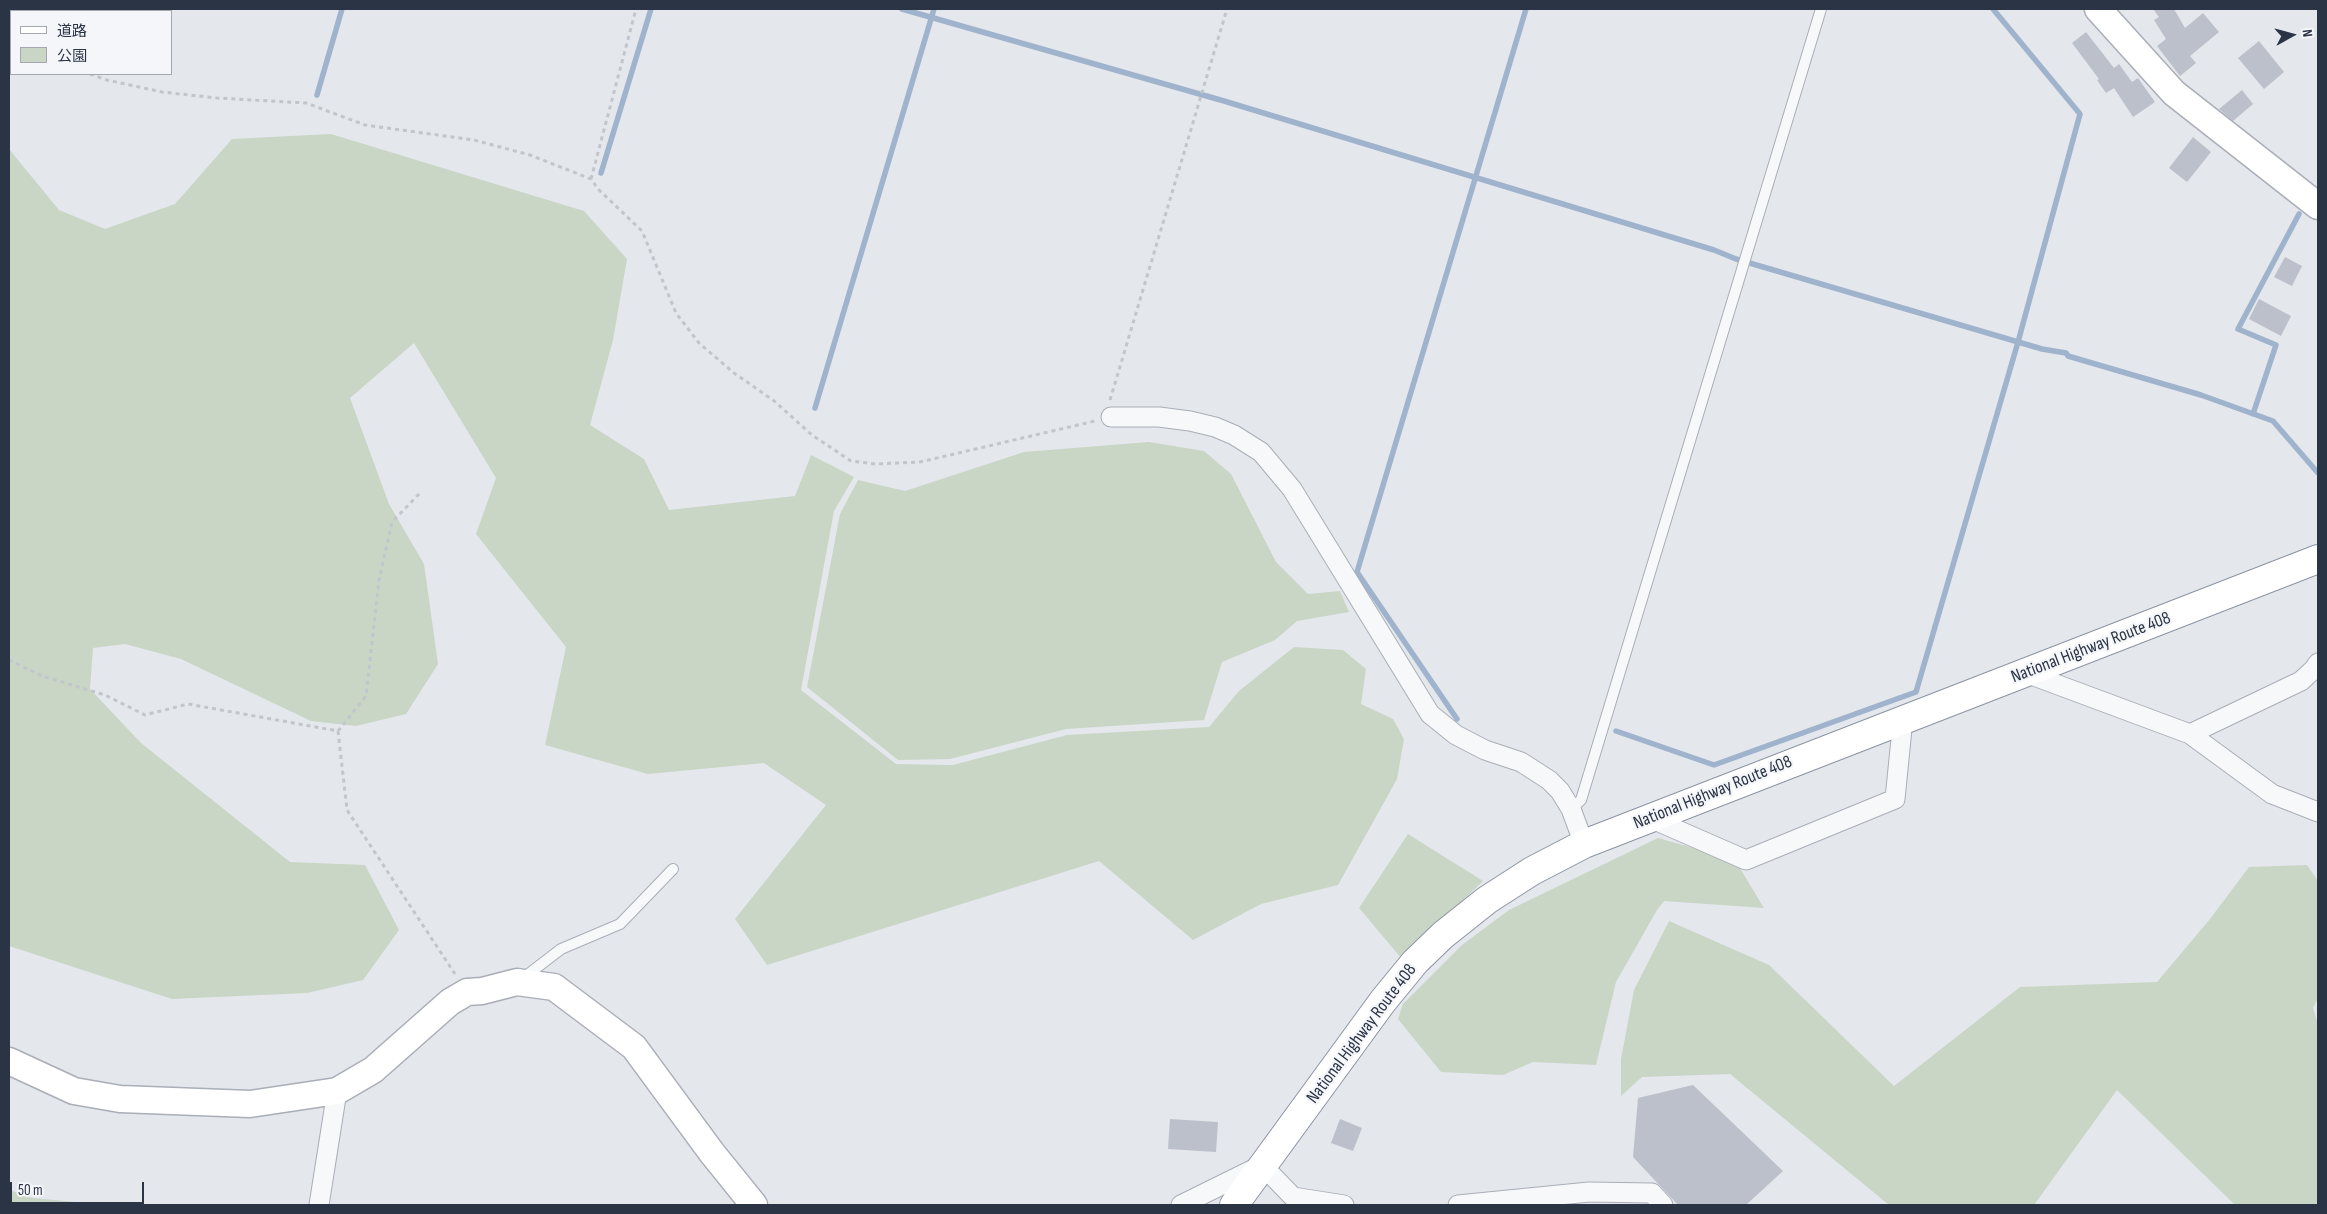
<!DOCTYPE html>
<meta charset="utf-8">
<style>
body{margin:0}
#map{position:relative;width:2327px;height:1214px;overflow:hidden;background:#e4e7ec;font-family:"Sofia Sans Condensed","Noto Sans JP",sans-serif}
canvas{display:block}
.frame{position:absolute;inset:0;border:10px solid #2b3445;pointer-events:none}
.legend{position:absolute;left:10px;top:10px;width:162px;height:65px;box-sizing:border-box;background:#f4f6f9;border:1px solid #a4a8b1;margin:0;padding:6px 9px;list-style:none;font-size:15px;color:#2b3445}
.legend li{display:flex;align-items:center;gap:10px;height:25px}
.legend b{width:25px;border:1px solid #a4a8b1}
.north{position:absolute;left:2267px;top:10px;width:50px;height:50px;-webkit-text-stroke:4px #f4f6f9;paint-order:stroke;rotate:83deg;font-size:14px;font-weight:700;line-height:20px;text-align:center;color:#2b3445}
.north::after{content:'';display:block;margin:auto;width:18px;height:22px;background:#2b3445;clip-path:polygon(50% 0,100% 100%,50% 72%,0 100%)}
.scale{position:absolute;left:10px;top:1182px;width:134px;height:22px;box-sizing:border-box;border:2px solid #2b3445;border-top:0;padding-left:6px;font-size:15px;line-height:18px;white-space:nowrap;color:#2b3445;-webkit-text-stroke:4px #f4f6f9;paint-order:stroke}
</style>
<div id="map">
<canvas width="2327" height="1214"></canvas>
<div class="frame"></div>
<ul class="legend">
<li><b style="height:6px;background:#fff"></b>道路</li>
<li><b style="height:14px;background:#c9d6c5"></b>公園</li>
</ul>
<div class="north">N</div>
<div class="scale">50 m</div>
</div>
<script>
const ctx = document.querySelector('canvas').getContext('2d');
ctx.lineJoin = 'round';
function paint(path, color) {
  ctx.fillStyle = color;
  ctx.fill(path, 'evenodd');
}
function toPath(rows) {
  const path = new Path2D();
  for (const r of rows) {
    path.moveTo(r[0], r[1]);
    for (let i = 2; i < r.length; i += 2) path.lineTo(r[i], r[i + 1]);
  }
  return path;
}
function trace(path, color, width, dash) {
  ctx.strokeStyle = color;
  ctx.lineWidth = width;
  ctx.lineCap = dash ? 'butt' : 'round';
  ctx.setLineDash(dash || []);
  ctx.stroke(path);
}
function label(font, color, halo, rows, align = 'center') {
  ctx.font = font + ' "Sofia Sans Condensed",sans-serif';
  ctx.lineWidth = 4.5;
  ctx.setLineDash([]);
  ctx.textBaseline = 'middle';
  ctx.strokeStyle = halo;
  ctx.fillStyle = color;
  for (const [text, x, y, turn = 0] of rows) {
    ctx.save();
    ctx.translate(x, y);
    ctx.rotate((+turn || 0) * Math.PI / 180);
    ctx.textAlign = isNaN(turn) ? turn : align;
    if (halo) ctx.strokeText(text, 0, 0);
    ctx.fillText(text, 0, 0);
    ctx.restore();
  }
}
const green = toPath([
 [331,134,584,211,627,259,613,340,590,425,644,459,669,510,795,496,811,455,854,477,834,511,801,690,896,764,953,765,1067,735,1209,727,1239,691,1294,647,1343,650,1366,669,1361,704,1393,719,1404,739,1397,779,1338,885,1261,904,1193,940,1099,861,767,965,735,919,826,805,764,763,648,774,545,745,566,647,476,534,496,478,414,343,350,398,389,504,424,564,438,664,406,714,356,726,311,721,181,659,125,644,93,648,90,689,141,743,290,862,365,865,399,930,363,980,307,993,172,999,9,946,9,149,59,210,105,229,175,204,232,139],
 [1149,442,1204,451,1231,474,1276,562,1308,594,1340,591,1349,612,1297,621,1275,640,1222,662,1204,720,1066,729,950,759,898,760,807,687,840,514,858,480,905,491,1024,452],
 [1408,834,1483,881,1402,959,1359,908],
 [1658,838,1735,860,1764,908,1664,901,1657,910,1616,982,1596,1065,1533,1062,1503,1075,1441,1072,1398,1019,1403,1004,1462,945,1509,910],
 [2307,865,2318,881,2318,998,2313,1008,2318,1024,2318,1205,2235,1205,2117,1090,2034,1205,1889,1205,1730,1074,1642,1077,1621,1096,1621,1059,1634,990,1669,921,1769,965,1894,1086,2020,987,2157,982,2210,919,2249,867],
 [9,1190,33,1198,75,1202,78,1205,9,1205]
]);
const stream = toPath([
 [902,9,1224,101,1714,250,1736,259,2042,349,2066,353,2068,356,2201,395,2273,421,2318,473],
 [317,95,342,9],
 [601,173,651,9],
 [815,408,934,9],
 [2253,414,2276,345,2238,329,2299,214],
 [1457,719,1357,572,1526,9],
 [1616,731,1714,765,1916,692,2018,342,2080,114,1993,9]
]);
const building = toPath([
 [2153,9,2174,9,2185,28,2203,13,2219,32,2190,56,2196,63,2180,76,2157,46,2166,39,2154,20,2159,17],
 [2086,32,2114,68,2119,64,2132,82,2138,78,2155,102,2133,117,2114,88,2106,93,2097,80,2099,79,2072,43],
 [2259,41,2284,72,2264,89,2238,58],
 [2242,90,2253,104,2233,121,2219,109],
 [2193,137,2211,152,2187,182,2169,168],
 [2285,257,2302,266,2292,286,2274,277],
 [2259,299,2291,316,2281,336,2249,319],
 [1693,1085,1783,1171,1746,1205,1678,1205,1633,1157,1638,1098],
 [1170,1119,1218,1122,1216,1152,1168,1149],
 [1340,1119,1362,1128,1353,1151,1331,1143]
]);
const path = toPath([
 [44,11,44,9],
 [9,51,11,51],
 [90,74,107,80,162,92,217,98,306,103,365,125,474,140,530,155,591,179,598,189,642,231,676,313,699,343,734,373,773,400,812,435,851,461,875,464,920,462,1095,421],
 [591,179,636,9],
 [1110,400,1227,9],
 [9,660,42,676,105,695,145,715,188,704,338,731,347,810,455,974],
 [338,731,366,696,379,580,392,522,420,493]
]);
const lane = toPath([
 [1571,809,1581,800,1821,9],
 [522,979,561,949,620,924,673,869]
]);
const street = toPath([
 [1111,417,1159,417,1190,421,1215,427,1234,435,1261,452,1292,489,1430,714,1456,735,1485,750,1521,762,1549,780,1560,791,1571,809,1584,844],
 [2026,673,2190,734,2272,794,2318,812],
 [2190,734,2301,681,2314,669,2318,663],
 [1650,818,1746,860,1895,799,1903,719],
 [319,1205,337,1091],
 [1181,1205,1262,1165,1293,1197,1344,1205],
 [1458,1205,1589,1192,1652,1193,1663,1205]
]);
const secondary = toPath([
 [2098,9,2174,93,2318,206],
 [9,1061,74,1091,120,1099,250,1104,337,1091,373,1070,450,1002,467,992,482,991,517,982,554,987,634,1047,712,1153,754,1205]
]);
const highway = toPath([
 [1234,1205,1383,1001,1415,962,1443,935,1487,900,1532,871,1584,844,2318,559]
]);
const streetNames = [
 ["National Highway Route 408",2091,648,-21],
 ["National Highway Route 408",1713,793,-22],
 ["National Highway Route 408",1362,1034,-53]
];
paint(green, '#c9d6c5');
trace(stream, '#9fb4cc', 5.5);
paint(building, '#bbc0ca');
trace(lane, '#a9aeb7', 12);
trace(street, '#a9aeb7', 21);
trace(secondary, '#a9aeb7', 29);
trace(highway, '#8b94a3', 30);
trace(path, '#c2c5cb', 3, [4, 4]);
trace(lane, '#f7f8fa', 10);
trace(street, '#f7f8fa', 19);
trace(secondary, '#fff', 26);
trace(highway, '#fff', 28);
label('18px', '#2b3445', '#f4f6f9', streetNames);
</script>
